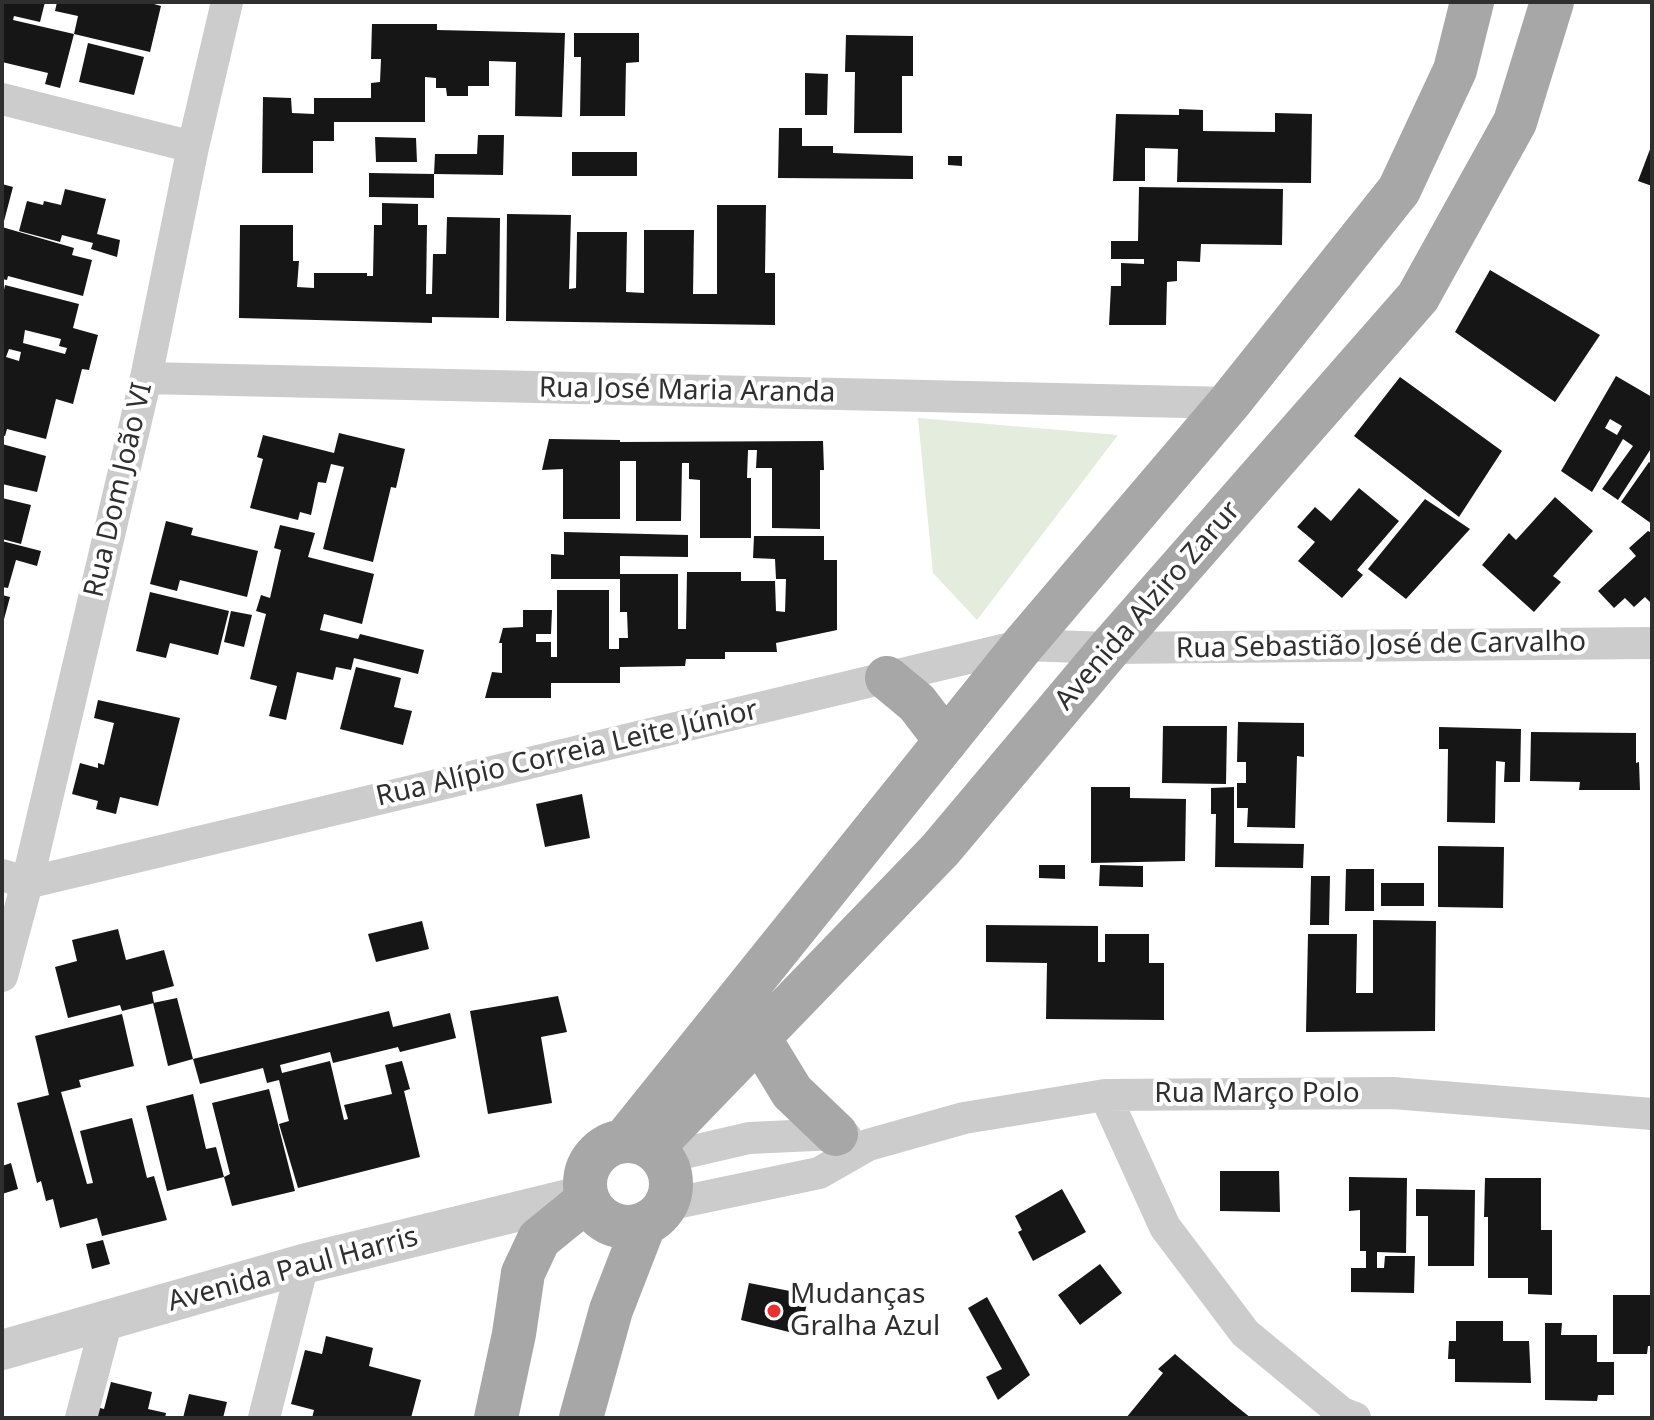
<!DOCTYPE html>
<meta charset="utf-8">
<style>
body{margin:0}
#map{position:relative;width:1654px;height:1420px;overflow:hidden;background:#fff;font-family:"Noto Sans",sans-serif}
canvas{display:block}
.frame{position:absolute;inset:0;border:4px solid #2f2f2f;pointer-events:none}
</style>
<div id="map">
<canvas width="1654" height="1420"></canvas>
<div class="frame"></div>
</div>
<script>
const ctx = document.querySelector('canvas').getContext('2d');
ctx.lineJoin = 'round';
function paint(path, color) {
  ctx.fillStyle = color;
  ctx.fill(path, 'evenodd');
}
function toPath(rows) {
  const path = new Path2D();
  for (const r of rows) {
    if (r.length === 3) {
      path.moveTo(r[0] + r[2], r[1]);
      path.arc(r[0], r[1], r[2], 0, 2 * Math.PI);
      continue;
    }
    path.moveTo(r[0], r[1]);
    for (let i = 2; i < r.length; i += 2) path.lineTo(r[i], r[i + 1]);
  }
  return path;
}
function trace(path, color, width, dash) {
  ctx.strokeStyle = color;
  ctx.lineWidth = width;
  ctx.lineCap = dash ? 'butt' : 'round';
  ctx.setLineDash(dash || []);
  ctx.stroke(path);
}
function label(font, color, halo, rows, align = 'center') {
  ctx.font = font + ' "Noto Sans",sans-serif';
  ctx.lineWidth = 8;
  ctx.setLineDash([]);
  ctx.textBaseline = 'middle';
  ctx.strokeStyle = halo;
  ctx.fillStyle = color;
  for (const [text, x, y, turn = 0] of rows) {
    ctx.save();
    ctx.translate(x, y);
    ctx.rotate((+turn || 0) * Math.PI / 180);
    ctx.textAlign = isNaN(turn) ? turn : align;
    if (halo) ctx.strokeText(text, 0, 0);
    ctx.fillText(text, 0, 0);
    ctx.restore();
  }
}
const green = toPath([
 [918,418,1118,435,977,620,933,573]
]);
const building = toPath([
 [2,2,45,2,40,22,14,16,13,20,74,34,60,88,45,84,48,73,2,62],
 [57,2,154,2,154,4,161,6,150,52,74,34,78,16,55,11],
 [372,24,437,24,437,30,565,33,562,117,515,116,516,62,489,61,489,86,468,86,468,96,447,96,446,88,436,88,436,78,425,77,425,122,334,122,334,141,313,141,313,173,262,173,263,97,291,98,292,113,314,114,314,98,371,98,371,83,380,82,381,59,371,59],
 [574,33,639,33,639,62,626,63,625,116,580,116,581,57,574,57],
 [846,35,913,36,913,76,902,76,902,133,854,133,855,72,845,72],
 [88,43,144,57,134,95,79,82],
 [805,73,828,74,827,115,805,115],
 [1179,109,1203,110,1203,131,1275,132,1275,113,1312,114,1311,183,1177,182,1178,149,1145,148,1145,181,1113,181,1116,114,1179,115],
 [779,128,802,128,802,146,833,146,833,153,913,156,913,179,778,178],
 [478,135,504,135,503,175,434,174,435,154,477,154],
 [375,137,416,138,417,162,376,162],
 [1652,144,1652,186,1638,181],
 [572,152,637,152,637,176,572,176],
 [948,156,962,156,962,166,948,165],
 [369,173,434,174,434,198,369,197],
 [2,184,13,187,3,225,2,225],
 [1139,187,1283,189,1282,245,1201,244,1200,262,1177,261,1177,281,1167,282,1166,325,1109,325,1111,286,1121,286,1121,263,1144,264,1144,259,1111,259,1111,241,1138,241],
 [65,189,106,199,97,234,120,240,117,257,91,249,93,243,62,235,60,242,19,231,27,201,43,205,44,201,61,205],
 [382,203,418,204,418,225,427,225,426,294,432,294,433,254,446,254,447,217,500,218,499,318,432,317,432,323,239,318,240,225,293,225,293,261,299,261,297,287,314,288,314,273,367,273,367,276,373,276,374,225,382,225],
 [717,205,766,205,765,273,775,273,775,325,506,321,507,214,571,215,569,289,576,288,577,232,627,232,626,292,644,293,644,230,694,230,693,294,717,294],
 [2,227,74,248,72,255,92,260,83,296,8,276,7,280,2,279],
 [1490,270,1600,335,1555,402,1455,332],
 [5,285,79,304,73,328,98,335,89,370,82,369,73,404,56,399,46,439,7,429,5,436,2,435,2,299],
 [25,330,61,339,59,346,67,348,65,354,23,343],
 [9,349,21,352,19,361,6,357],
 [1616,376,1652,397,1652,447,1618,500,1602,489,1633,446,1623,439,1592,492,1561,471],
 [1610,419,1622,426,1617,435,1605,428],
 [1400,377,1502,451,1459,517,1354,436],
 [339,433,405,449,396,488,391,487,373,562,323,549,344,467,331,464,326,483,318,482,311,515,300,512,298,520,250,508,263,459,257,457,263,435,334,453],
 [549,439,620,440,620,442,823,441,824,470,820,470,820,529,772,528,772,468,756,468,757,450,748,450,747,478,751,478,751,538,700,538,700,480,689,479,689,463,682,463,681,521,636,521,636,461,620,461,620,519,563,519,563,469,542,470],
 [2,444,46,456,37,492,2,484],
 [1649,462,1652,464,1652,524,1621,502],
 [1359,488,1399,521,1357,570,1363,575,1342,598,1298,561,1315,542,1297,527,1315,507,1331,521],
 [1555,497,1593,531,1553,576,1561,582,1534,612,1482,565,1509,533,1516,540],
 [2,498,31,505,21,544,2,539],
 [1425,499,1470,529,1406,599,1368,569],
 [166,521,193,528,191,535,258,551,247,597,180,580,177,591,150,584],
 [280,525,315,533,308,557,374,574,362,624,324,614,320,630,358,639,360,634,424,650,418,674,354,658,351,670,336,667,333,680,297,672,286,720,269,716,277,686,250,679,266,614,256,611,261,595,270,598,281,550,274,548],
 [1648,531,1652,533,1652,604,1645,597,1634,607,1625,598,1614,608,1598,591,1636,556,1629,548],
 [564,532,688,535,688,557,620,556,620,574,678,574,678,629,686,629,687,572,741,572,741,581,775,581,776,611,785,612,786,579,776,579,775,559,753,558,754,536,824,536,824,560,837,560,837,630,776,643,777,652,725,652,725,659,686,659,685,666,620,667,620,683,551,683,551,698,485,698,492,672,502,673,502,643,499,643,503,628,523,627,523,610,552,610,551,634,536,634,536,642,551,642,551,657,557,657,557,590,609,590,609,649,619,649,619,638,628,638,627,612,620,612,620,579,551,579,551,554,564,555],
 [2,541,41,551,37,566,16,560,8,588,2,587],
 [150,592,229,611,218,655,170,643,166,658,136,651],
 [2,595,10,597,3,623,2,623],
 [231,611,252,615,244,647,224,642],
 [356,667,401,678,394,707,412,711,403,745,340,729],
 [98,700,180,718,158,806,120,797,116,814,96,809,98,801,72,794,80,763,98,768,98,763,104,765,114,723,94,718],
 [1238,722,1304,723,1304,757,1297,756,1295,828,1247,827,1248,808,1237,808,1237,783,1246,783,1246,762,1237,762],
 [1163,726,1227,726,1226,784,1162,783],
 [1439,727,1521,729,1520,782,1504,782,1505,762,1496,761,1495,823,1447,822,1448,749,1439,749],
 [1531,732,1636,733,1636,763,1639,762,1640,790,1579,790,1580,782,1530,781],
 [1091,787,1130,787,1130,798,1186,799,1185,861,1091,863],
 [1234,787,1234,843,1304,844,1303,868,1215,867,1216,814,1211,814,1211,788],
 [582,794,590,838,545,847,536,804],
 [1438,846,1504,847,1503,908,1438,907],
 [1039,865,1065,865,1065,879,1039,878],
 [1100,865,1143,866,1143,887,1099,886],
 [1346,869,1374,869,1374,911,1345,911],
 [1311,876,1330,876,1329,925,1310,925],
 [1381,883,1424,883,1424,906,1381,906],
 [1373,920,1436,921,1435,1031,1306,1032,1308,934,1357,934,1356,993,1373,993],
 [422,921,429,949,376,962,368,934],
 [986,925,1098,926,1098,962,1105,962,1105,934,1149,934,1149,963,1164,963,1164,1020,1046,1019,1047,963,986,962],
 [118,929,126,960,164,950,174,986,152,992,154,1003,122,1011,120,1005,68,1018,55,967,77,961,72,940],
 [558,996,567,1032,541,1037,552,1103,488,1114,470,1011],
 [177,998,193,1059,168,1066,153,1003],
 [389,1011,393,1027,450,1013,456,1038,400,1052,398,1047,333,1063,330,1052,280,1065,282,1073,330,1061,344,1120,348,1119,344,1105,392,1094,385,1065,402,1061,410,1089,404,1091,420,1157,298,1188,279,1124,289,1121,279,1080,267,1083,263,1068,200,1084,193,1059],
 [122,1014,134,1066,79,1080,81,1087,61,1092,87,1184,93,1183,80,1131,132,1118,147,1178,154,1176,167,1220,102,1236,97,1218,60,1228,53,1199,46,1201,41,1181,37,1183,17,1103,49,1095,35,1036],
 [269,1089,295,1191,232,1206,224,1177,167,1191,146,1106,193,1094,206,1149,216,1147,224,1177,230,1174,212,1103],
 [11,1163,18,1189,2,1194,2,1166],
 [1220,1171,1279,1171,1280,1212,1220,1211],
 [1349,1177,1407,1178,1406,1253,1377,1252,1377,1268,1384,1268,1385,1256,1415,1256,1414,1293,1351,1292,1351,1268,1366,1268,1366,1251,1360,1251,1360,1210,1349,1211],
 [1485,1178,1541,1178,1541,1230,1552,1230,1552,1295,1528,1294,1528,1278,1488,1278,1488,1217,1484,1217],
 [1062,1189,1086,1232,1033,1261,1018,1232,1022,1230,1015,1216],
 [1416,1189,1475,1190,1474,1266,1428,1266,1428,1216,1416,1216],
 [103,1240,110,1264,92,1269,86,1244],
 [1100,1264,1122,1293,1080,1325,1058,1295],
 [749,1283,800,1293,798,1301,807,1302,801,1335,741,1320],
 [1613,1295,1652,1295,1652,1346,1648,1346,1647,1354,1613,1354],
 [987,1297,1030,1375,998,1400,986,1377,1002,1369,968,1308],
 [1456,1321,1503,1321,1503,1341,1529,1341,1531,1383,1455,1382,1455,1359,1448,1359,1449,1341,1456,1341],
 [1545,1323,1562,1323,1561,1335,1597,1335,1597,1362,1614,1362,1614,1395,1598,1395,1597,1401,1545,1400],
 [326,1336,373,1348,369,1366,421,1380,411,1418,312,1418,314,1410,291,1404,305,1350,322,1354],
 [1175,1354,1231,1402,1251,1418,1126,1418,1163,1373,1158,1369],
 [111,1382,152,1392,148,1409,166,1413,165,1418,93,1418,96,1407,104,1409],
 [189,1394,227,1402,223,1418,183,1418]
]);
const minor = toPath([
 [2,99,193,147],
 [146,378,1229,403],
 [2,875,27,883,1023,645,1110,648,1652,643],
 [2,976,27,883,146,378,193,147,227,2],
 [1105,1095,1165,1227,1245,1333,1342,1413,1355,1418],
 [663,1158,749,1138,836,1134,846,1137],
 [666,1205,819,1173,868,1145,964,1118,1105,1095,1393,1093,1652,1114],
 [81,1418,107,1320],
 [264,1418,303,1264]
]);
const tertiary = toPath([
 [2,1350,303,1264,585,1195]
]);
const primary = toPath([
 [887,678,917,703,946,741],
 [759,1038,792,1092,836,1134],
 [628,1184,43],
 [624,1141,1023,645,1229,403,1399,190,1455,70,1472,2],
 [652,1148,940,850,1110,648,1418,297,1515,122,1552,2],
 [496,1418,514,1334,523,1273,539,1239,587,1200],
 [581,1418,611,1310,644,1225]
]);
const markers = [
 [774,1311,8,"#ea312e"]
];
const streetNames = [
 ["Rua José Maria Aranda",687,391,1],
 ["Rua Dom João VI",119,490,-77],
 ["Avenida Alziro Zarur",1148,606,-49],
 ["Rua Sebastião José de Carvalho",1381,646,-1],
 ["Rua Alípio Correia Leite Júnior",567,754,-13],
 ["Rua Março Polo",1257,1094],
 ["Avenida Paul Harris",293,1270,-15]
];
const poiNames = [
 ["Mudanças",790,1295],
 ["Gralha Azul",790,1327]
];
paint(green, '#e4eddd');
paint(building, '#161616');
trace(minor, '#ccc', 32);
trace(tertiary, '#ccc', 40);
trace(primary, '#a7a7a7', 44);
for (const [x, y, r, color] of markers) {
  const dot = new Path2D();
  dot.arc(x, y, r, 0, 2 * Math.PI);
  ctx.fillStyle = color;
  ctx.fill(dot);
  trace(dot, '#fff', 3);
}
label('28px', '#2f2f2f', '#fff', streetNames);
label('28px', '#2f2f2f', '#fff', poiNames, 'left');
</script>
